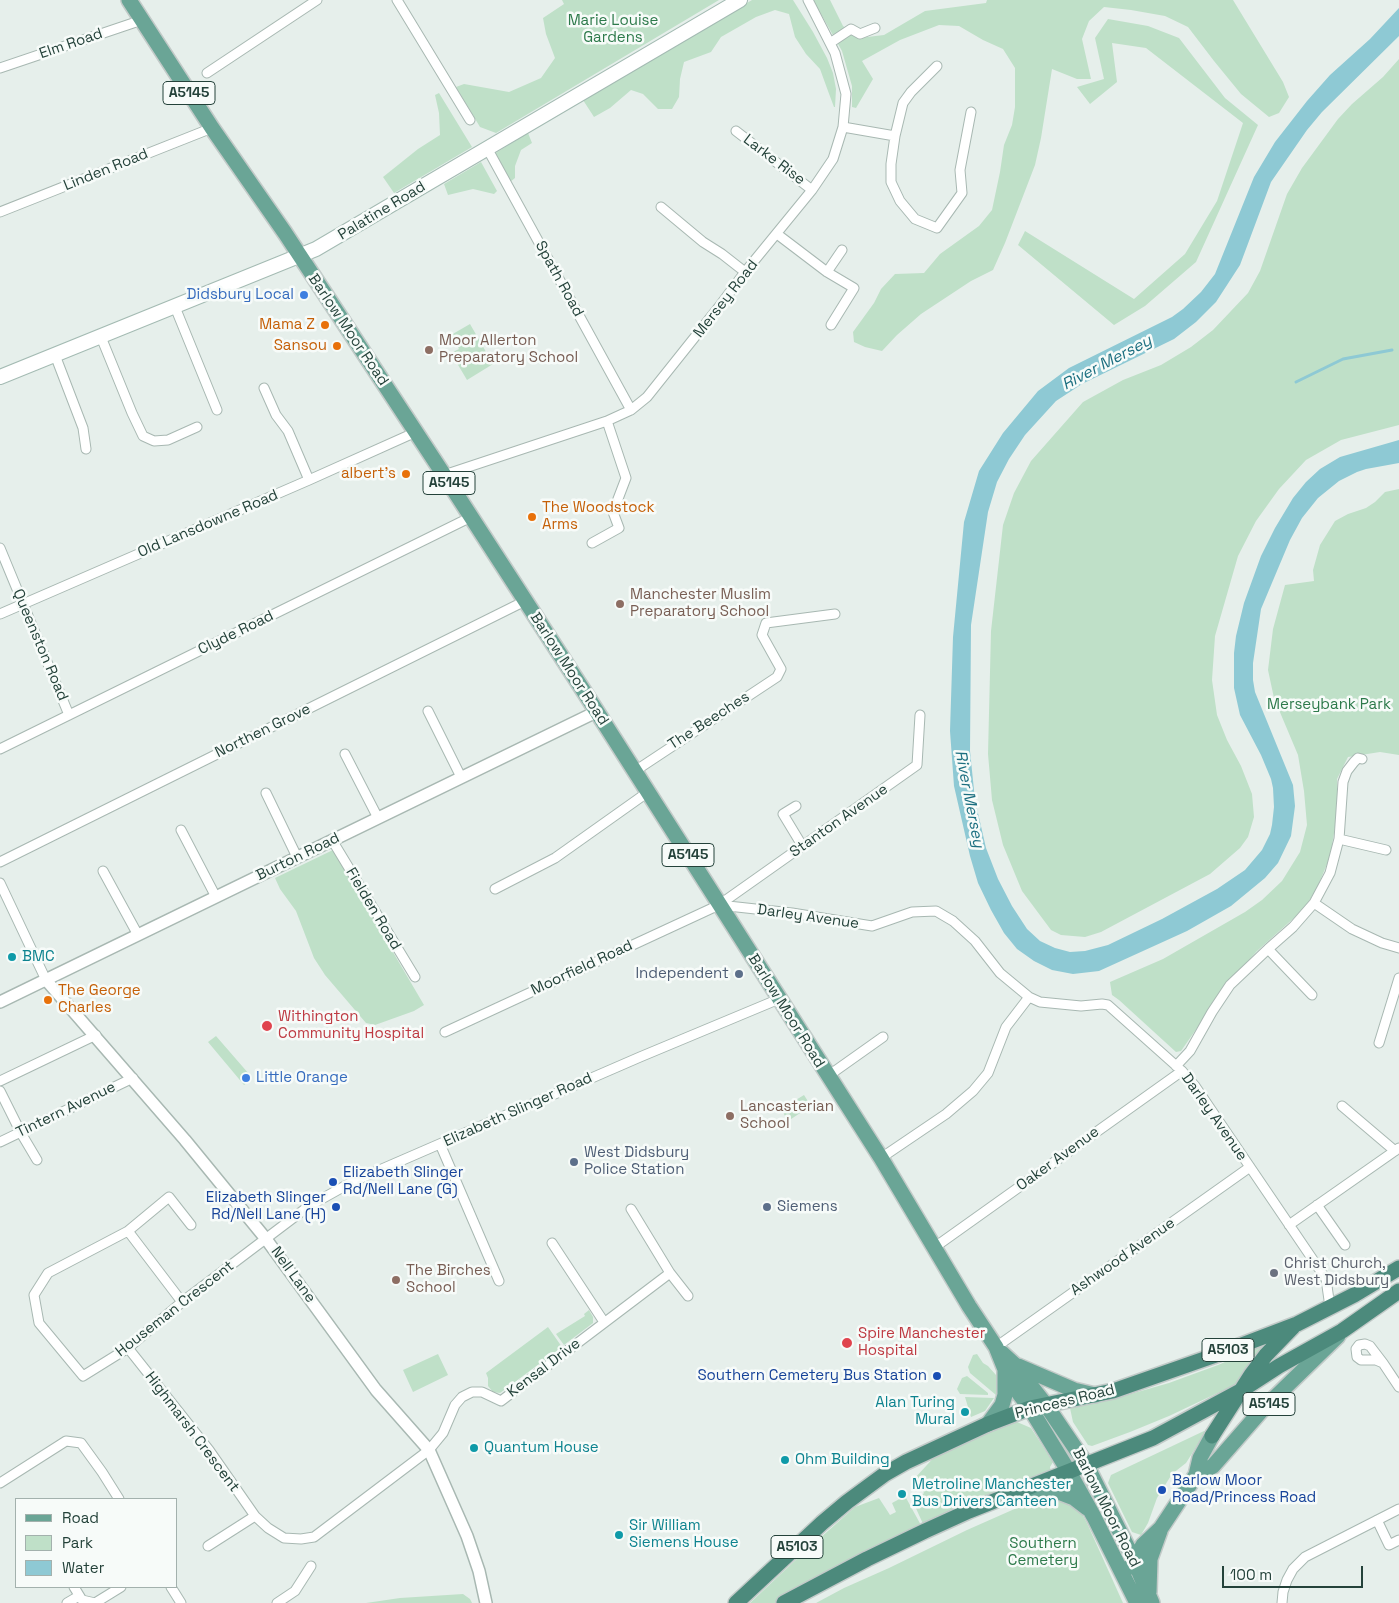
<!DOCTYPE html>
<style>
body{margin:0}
#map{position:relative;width:1399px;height:1603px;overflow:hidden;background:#e6efeb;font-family:"Space Grotesk",sans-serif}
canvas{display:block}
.legend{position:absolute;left:15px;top:1498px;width:162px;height:90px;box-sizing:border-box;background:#f7fbf9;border:1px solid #a3b1ad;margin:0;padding:6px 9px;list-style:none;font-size:15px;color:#24423a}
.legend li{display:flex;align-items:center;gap:10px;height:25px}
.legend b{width:25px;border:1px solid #a3b1ad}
.scale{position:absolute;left:1222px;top:1566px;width:141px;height:22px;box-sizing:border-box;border:2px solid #24423a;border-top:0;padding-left:6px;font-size:15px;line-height:18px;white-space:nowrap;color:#24423a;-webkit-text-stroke:4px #f7fbf9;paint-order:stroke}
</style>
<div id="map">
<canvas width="1399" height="1603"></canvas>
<ul class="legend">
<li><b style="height:6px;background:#6aa596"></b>Road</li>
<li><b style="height:14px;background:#bfe0c8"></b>Park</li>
<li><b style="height:14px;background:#8ec9d4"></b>Water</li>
</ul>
<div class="scale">100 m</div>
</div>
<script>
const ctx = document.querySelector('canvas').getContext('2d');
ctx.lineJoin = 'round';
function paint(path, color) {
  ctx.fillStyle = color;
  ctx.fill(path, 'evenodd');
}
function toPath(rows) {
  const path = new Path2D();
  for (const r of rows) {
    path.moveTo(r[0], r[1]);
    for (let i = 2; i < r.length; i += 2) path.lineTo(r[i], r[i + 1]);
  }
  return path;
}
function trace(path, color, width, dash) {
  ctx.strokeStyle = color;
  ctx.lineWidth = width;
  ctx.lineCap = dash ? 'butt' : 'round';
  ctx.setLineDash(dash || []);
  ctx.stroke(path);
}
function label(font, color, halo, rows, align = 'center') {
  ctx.font = font + ' "Space Grotesk",sans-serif';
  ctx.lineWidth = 5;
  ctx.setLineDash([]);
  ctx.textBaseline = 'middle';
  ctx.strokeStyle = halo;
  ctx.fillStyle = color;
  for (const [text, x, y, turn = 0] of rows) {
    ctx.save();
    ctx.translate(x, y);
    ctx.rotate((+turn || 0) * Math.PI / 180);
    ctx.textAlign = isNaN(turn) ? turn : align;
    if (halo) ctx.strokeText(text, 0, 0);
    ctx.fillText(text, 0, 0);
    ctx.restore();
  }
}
const green = toPath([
 [562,0,719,0,496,133,480,127,456,87,464,84,509,92,541,78,555,58,546,34,543,18,564,4],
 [752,0,793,0,813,32,827,58,833,73,836,89,835,107,834,107,828,91,820,69,806,54,795,37,789,14,775,10,756,17,721,37,711,52,684,62,680,79,679,97,672,109,658,109,643,94,631,90,610,108,594,117,583,100],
 [813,0,830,0,843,26,859,38,884,35,925,11,986,3,987,0,1233,0,1283,82,1289,97,1279,113,1269,117,1241,94,1214,61,1188,27,1165,16,1131,10,1104,7,1089,21,1082,39,1091,79,1077,79,1052,69,1041,138,1035,165,1005,243,993,270,971,281,921,314,897,335,882,351,865,347,854,342,853,332,874,303,881,289,895,274,924,273,940,254,979,226,992,210,1000,172,1004,145,1012,125,1015,107,1015,68,1003,49,983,40,959,26,939,25,900,40,862,61,873,79,856,108,852,107,852,86,842,51],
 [1108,19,1148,26,1179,38,1225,98,1258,125,1196,262,1145,306,1114,325,1018,245,1025,231,1134,299,1185,254,1217,201,1243,123,1146,48,1112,43,1117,82,1090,104,1077,87,1104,79,1095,38],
 [1399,59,1399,425,1341,440,1306,460,1279,489,1256,521,1238,556,1215,636,1212,680,1217,715,1227,740,1241,766,1252,794,1254,817,1248,837,1240,848,1210,874,1101,932,1085,937,1061,935,1051,930,1022,891,1003,845,992,800,988,754,991,631,1003,525,1014,493,1031,461,1083,402,1123,380,1161,365,1191,347,1213,330,1248,293,1260,271,1287,194,1302,168,1338,119,1352,104,1383,77],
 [439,93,472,147,394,193,383,177,418,149,440,135,439,113,435,95],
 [528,133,532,143,521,150,515,166,515,178,510,182,494,154],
 [481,162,497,191,494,194,473,189,448,195,444,184],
 [470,324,493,364,467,380,451,353,459,349,451,335],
 [1399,489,1399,755,1380,752,1348,757,1337,779,1337,815,1330,857,1317,888,1304,909,1257,951,1229,982,1181,1051,1176,1052,1119,1000,1112,995,1110,982,1163,959,1245,912,1262,900,1282,881,1300,852,1307,825,1304,791,1298,755,1274,698,1268,670,1273,629,1285,585,1314,581,1313,570,1320,545,1335,521,1348,514,1366,508,1375,502,1385,492],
 [333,850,424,1005,414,1011,375,1025,366,1023,325,975,314,958,296,911,280,889,275,878],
 [216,1036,249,1074,250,1081,244,1085,208,1042],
 [804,1095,811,1106,788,1121,781,1109],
 [589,1310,593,1317,593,1323,564,1345,556,1334,585,1316,584,1314],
 [548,1327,562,1347,500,1393,493,1392,488,1386,488,1378,486,1373],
 [1266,1344,1267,1346,1243,1381,1169,1416,1130,1432,1092,1446,1088,1445,1073,1422,1070,1408,1120,1397,1169,1383,1218,1365],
 [438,1354,448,1375,413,1392,403,1370],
 [977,1354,983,1363,988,1366,996,1375,998,1385,996,1395,970,1373,968,1367,973,1355],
 [967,1376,988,1393,988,1395,960,1394,957,1389,962,1378],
 [965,1397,994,1398,985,1411,971,1417],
 [1017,1422,1031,1428,1053,1462,1050,1467,1051,1471,924,1526,914,1504,924,1493,915,1478,937,1454,978,1436],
 [1204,1431,1205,1433,1186,1463,1172,1474,1157,1498,1148,1523,1141,1535,1132,1532,1108,1483,1111,1475],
 [905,1496,922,1527,818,1579,775,1603,750,1603,802,1554,855,1507,879,1498,890,1515,896,1512,892,1503],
 [1045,1499,1064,1502,1076,1509,1082,1514,1086,1521,1123,1603,816,1603,844,1588,889,1568,967,1530,1019,1507],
 [463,1594,470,1599,472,1603,366,1603,400,1598]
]);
const water = toPath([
 [1399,8,1399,36,1322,112,1307,130,1271,182,1240,265,1216,302,1196,322,1174,339,1082,384,1056,401,1025,435,1009,459,997,482,988,512,971,625,970,751,975,800,986,848,998,879,1012,906,1027,929,1040,941,1055,948,1070,952,1085,951,1108,945,1162,919,1217,889,1245,870,1262,850,1270,834,1272,825,1274,807,1273,788,1271,779,1261,755,1240,715,1234,688,1234,653,1236,636,1244,603,1261,556,1275,528,1293,498,1306,482,1320,469,1340,457,1399,440,1399,463,1366,469,1357,472,1339,481,1318,498,1302,518,1290,540,1261,609,1253,663,1253,680,1255,692,1293,785,1295,806,1291,836,1278,863,1265,878,1231,906,1187,931,1099,971,1073,974,1052,970,1034,961,1017,949,1004,933,991,910,978,883,970,856,954,786,950,731,953,637,964,522,979,471,1003,433,1038,391,1069,368,1172,317,1183,309,1201,292,1215,274,1254,177,1275,142,1307,101,1330,75,1370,39]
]);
const stream = toPath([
 [1296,382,1343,359,1392,350]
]);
const minor = toPath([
 [397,0,470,120],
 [830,43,851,29,860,34,875,28],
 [937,66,911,92,903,103,895,136,891,164,891,182,900,201,915,219,937,228,962,193,960,170,971,112],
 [0,68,142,20],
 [207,73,317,0],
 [843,127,895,136],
 [736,131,812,190],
 [487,148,631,410],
 [661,207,703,242,722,254,745,272],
 [0,212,212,128],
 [777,234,827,272,854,288,831,325],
 [827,272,842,250],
 [175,307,217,410],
 [101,337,132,413,143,436,154,441,168,440,197,427],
 [55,355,83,428,86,449],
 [264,388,276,415,288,431,309,480],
 [444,475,607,421,631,410,647,397,718,308,745,272,812,190,833,159,843,127,846,94,835,53,808,0],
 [592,543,619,528,613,512,626,478,607,421],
 [0,548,69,715],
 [0,614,309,480,416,432],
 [428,711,461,777],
 [0,749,471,517],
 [345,754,378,818],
 [635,771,777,677,781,669,762,635,766,623,835,614],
 [266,793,297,857],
 [796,806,783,814,803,847],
 [181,830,216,897],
 [1339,839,1386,850],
 [332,840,415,977],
 [0,862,525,601],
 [103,871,138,935],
 [0,883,46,980],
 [495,889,555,858,648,792],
 [1314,903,1352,929,1382,943,1399,948],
 [719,905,792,913,872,926,912,912,936,911,953,921,975,941,1000,973,1029,997,1040,1002,1081,1006,1102,1004,1108,1005,1182,1071,1195,1086,1326,1279,1330,1307],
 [1268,949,1312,995],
 [445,1032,719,905,917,765,920,715],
 [1379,1043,1399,978],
 [1176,1066,1190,1051,1212,1012,1230,985,1268,949,1293,927,1314,903,1330,873,1339,839,1343,782,1347,771,1354,762,1358,758,1362,759],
 [828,1076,883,1037],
 [0,1081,96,1035],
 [0,1091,21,1133,37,1160],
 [1342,1106,1395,1151],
 [0,1142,133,1078],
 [440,1144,499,1281],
 [881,1158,946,1114,973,1091,988,1073,1006,1027,1029,997],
 [1317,1205,1345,1245],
 [631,1209,670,1273,688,1296],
 [191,1225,169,1197,128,1231,48,1273,34,1295,39,1323,83,1376,128,1348,182,1302,309,1206,352,1182,640,1057,779,999],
 [1289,1225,1399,1148],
 [128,1231,182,1302],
 [552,1243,604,1322],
 [935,1247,1182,1071],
 [1365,1344,1370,1346,1383,1363,1376,1360,1361,1360,1357,1357,1356,1349,1359,1345,1365,1344],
 [996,1347,1250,1167],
 [128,1348,209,1450,255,1516,268,1528,284,1538,301,1539,314,1537,429,1450,443,1433,455,1405,462,1397,472,1392,482,1392,501,1401,670,1273],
 [1383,1363,1399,1387],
 [0,1483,66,1441,81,1443,102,1472,119,1499],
 [1377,1520,1389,1545,1399,1540],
 [208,1546,255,1516],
 [74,1587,82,1600,95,1603,121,1587],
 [171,1587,181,1603],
 [67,1603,79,1596],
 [277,1603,295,1591,311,1566],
 [1282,1603,1283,1592,1287,1580,1293,1569,1305,1557,1399,1509]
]);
const tertiary = toPath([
 [46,980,185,1140,266,1239,376,1390,429,1450,467,1536,479,1571,486,1603],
 [0,1002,596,712]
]);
const secondary = toPath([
 [0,377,316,249,740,0]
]);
const primary = toPath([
 [129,0,212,128,285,233,444,475,585,693,881,1158,969,1306,996,1347,1004,1367,1020,1395,1030,1408,1069,1472,1094,1517,1137,1603],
 [1002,1353,1014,1364,1046,1405,1086,1464,1134,1560,1152,1603],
 [1018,1366,1074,1390,1095,1395],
 [988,1424,1002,1405,1005,1395,1005,1370],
 [1196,1475,1213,1466,1261,1411,1338,1336],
 [1024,1490,1061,1493,1074,1498,1087,1508],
 [1130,1567,1143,1545,1161,1528,1196,1475,1200,1458,1212,1436],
 [1149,1592,1150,1559,1160,1531]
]);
const trunk = toPath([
 [1212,1436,1251,1375,1266,1355,1293,1327],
 [736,1603,822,1523,847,1502,885,1474,906,1462,988,1424,1030,1408,1113,1391,1213,1356,1297,1324,1354,1295,1399,1268],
 [784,1603,867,1559,925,1531,969,1511,1153,1438,1242,1390,1279,1366,1342,1331,1399,1291]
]);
const markers = [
 [304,295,5,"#3f7fe0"],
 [325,325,5,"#e8710a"],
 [337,346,5,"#e8710a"],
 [429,350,5,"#8d6e63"],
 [406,474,5,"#e8710a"],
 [532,517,5,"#e8710a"],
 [620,604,5,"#8d6e63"],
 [12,957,5,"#0f9aa8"],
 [739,974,5,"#5c6f8a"],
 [48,1000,5,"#e8710a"],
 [267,1026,6,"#e0444e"],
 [246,1078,5,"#3f7fe0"],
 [730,1116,5,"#8d6e63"],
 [574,1162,5,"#5c6f8a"],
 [333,1182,5,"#1a4fb4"],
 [336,1207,5,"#1a4fb4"],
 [767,1207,5,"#5c6f8a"],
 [1274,1273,5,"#6b7280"],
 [396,1280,5,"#8d6e63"],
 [847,1343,6,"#e0444e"],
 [937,1376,5,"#1a4fb4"],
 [965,1412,5,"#0f9aa8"],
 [474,1448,5,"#0f9aa8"],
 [785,1460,5,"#0f9aa8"],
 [1162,1490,5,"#1a4fb4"],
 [902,1494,5,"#0f9aa8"],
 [619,1535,5,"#0f9aa8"]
];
const shields = [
 [189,93,52],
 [449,483,52],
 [688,855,52],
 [1228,1350,52],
 [1269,1404,52],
 [797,1547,52]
];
const shieldNames = [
 ["A5145",189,93],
 ["A5145",449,483],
 ["A5145",688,855],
 ["A5103",1228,1350],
 ["A5145",1269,1404],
 ["A5103",797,1547]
];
const parkNames = [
 ["Marie Louise",613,21],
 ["Gardens",613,38],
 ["Merseybank Park",1329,705],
 ["Southern",1043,1544],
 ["Cemetery",1043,1561]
];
const streetNames = [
 ["Elm Road",71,44,-19],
 ["Larke Rise",774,160,37],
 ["Linden Road",106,170,-22],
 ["Palatine Road",382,211,-31],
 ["Spath Road",559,279,61],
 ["Mersey Road",726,299,-52],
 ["Barlow Moor Road",348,330,56],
 ["Old Lansdowne Road",208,524,-23],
 ["Clyde Road",236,633,-26],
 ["Queenston Road",40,645,67],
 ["Barlow Moor Road",569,669,57],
 ["The Beeches",709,721,-33],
 ["Northen Grove",263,731,-26],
 ["Stanton Avenue",839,821,-35],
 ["Burton Road",298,857,-26],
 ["Fielden Road",373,909,59],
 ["Darley Avenue",808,917,8],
 ["Moorfield Road",582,968,-25],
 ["Barlow Moor Road",786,1011,58],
 ["Tintern Avenue",66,1110,-26],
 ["Elizabeth Slinger Road",518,1110,-24],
 ["Darley Avenue",1214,1117,55],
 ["Oaker Avenue",1058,1159,-36],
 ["Ashwood Avenue",1123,1257,-35],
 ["Nell Lane",293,1275,54],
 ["Houseman Crescent",175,1309,-38],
 ["Kensal Drive",544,1368,-37],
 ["Princess Road",1065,1402,-14],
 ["Highmarsh Crescent",192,1432,53],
 ["Barlow Moor Road",1106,1508,63]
];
const shopNames = [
 ["Didsbury Local",294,295],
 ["Little Orange",256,1078,"left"]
];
const foodNames = [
 ["Mama Z",315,325],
 ["Sansou",327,346],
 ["albert's",396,474],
 ["The Woodstock",542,508,"left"],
 ["Arms",542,525,"left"],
 ["The George",58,991,"left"],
 ["Charles",58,1008,"left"]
];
const educationNames = [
 ["Moor Allerton",439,341],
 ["Preparatory School",439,358],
 ["Manchester Muslim",630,595],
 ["Preparatory School",630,612],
 ["Lancasterian",740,1107],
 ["School",740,1124],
 ["The Birches",406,1271],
 ["School",406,1288]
];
const cultureNames = [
 ["BMC",22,957],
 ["Alan Turing",955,1403,"right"],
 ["Mural",955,1420,"right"],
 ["Quantum House",484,1448],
 ["Ohm Building",795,1460],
 ["Metroline Manchester",912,1485],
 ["Bus Drivers Canteen",912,1502],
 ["Sir William",629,1526],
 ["Siemens House",629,1543]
];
const serviceNames = [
 ["Independent",729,974,"right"],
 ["West Didsbury",584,1153],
 ["Police Station",584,1170],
 ["Siemens",777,1207]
];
const healthNames = [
 ["Withington",278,1017],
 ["Community Hospital",278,1034],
 ["Spire Manchester",858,1334],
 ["Hospital",858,1351]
];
const transitNames = [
 ["Elizabeth Slinger",343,1173],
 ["Rd/Nell Lane (G)",343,1190],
 ["Elizabeth Slinger",326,1198,"right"],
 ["Rd/Nell Lane (H)",326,1215,"right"],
 ["Southern Cemetery Bus Station",927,1376,"right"],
 ["Barlow Moor",1172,1481],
 ["Road/Princess Road",1172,1498]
];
const worshipNames = [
 ["Christ Church,",1284,1264],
 ["West Didsbury",1284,1281]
];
const waterNames = [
 ["River Mersey",1107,363,-28],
 ["River Mersey",969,799,79]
];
paint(green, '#bfe0c8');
paint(water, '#8ec9d4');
trace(stream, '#8ec9d4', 3);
trace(minor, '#a8b8b2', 11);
trace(tertiary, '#a8b8b2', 14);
trace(secondary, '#a4bbb3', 16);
trace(primary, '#c2cac8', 18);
trace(trunk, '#c2cac8', 18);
trace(minor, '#fff', 9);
trace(tertiary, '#fff', 11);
trace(secondary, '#fff', 14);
trace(primary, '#6aa596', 15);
trace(trunk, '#4c8a7c', 15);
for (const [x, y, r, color] of markers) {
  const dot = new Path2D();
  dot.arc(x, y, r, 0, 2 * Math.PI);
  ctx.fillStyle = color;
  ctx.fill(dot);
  trace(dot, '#f7fbf9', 2);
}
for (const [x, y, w] of shields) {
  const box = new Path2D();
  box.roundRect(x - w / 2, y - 11.5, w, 23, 4);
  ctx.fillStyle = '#f7fbf9';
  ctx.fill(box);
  trace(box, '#24423a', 1);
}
label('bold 14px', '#24423a', null, shieldNames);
label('15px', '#2d7a4b', '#f7fbf9', parkNames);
label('15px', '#24423a', '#f7fbf9', streetNames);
label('15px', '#366cbe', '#f7fbf9', shopNames, 'right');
label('15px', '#c56008', '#f7fbf9', foodNames, 'right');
label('15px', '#785e54', '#f7fbf9', educationNames, 'left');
label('15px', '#0d838f', '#f7fbf9', cultureNames, 'left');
label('15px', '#4e5e75', '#f7fbf9', serviceNames, 'left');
label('15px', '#be3a42', '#f7fbf9', healthNames, 'left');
label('15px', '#164399', '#f7fbf9', transitNames, 'left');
label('15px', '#5b616d', '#f7fbf9', worshipNames, 'left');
label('italic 16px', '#1c6f80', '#f7fbf9', waterNames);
</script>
